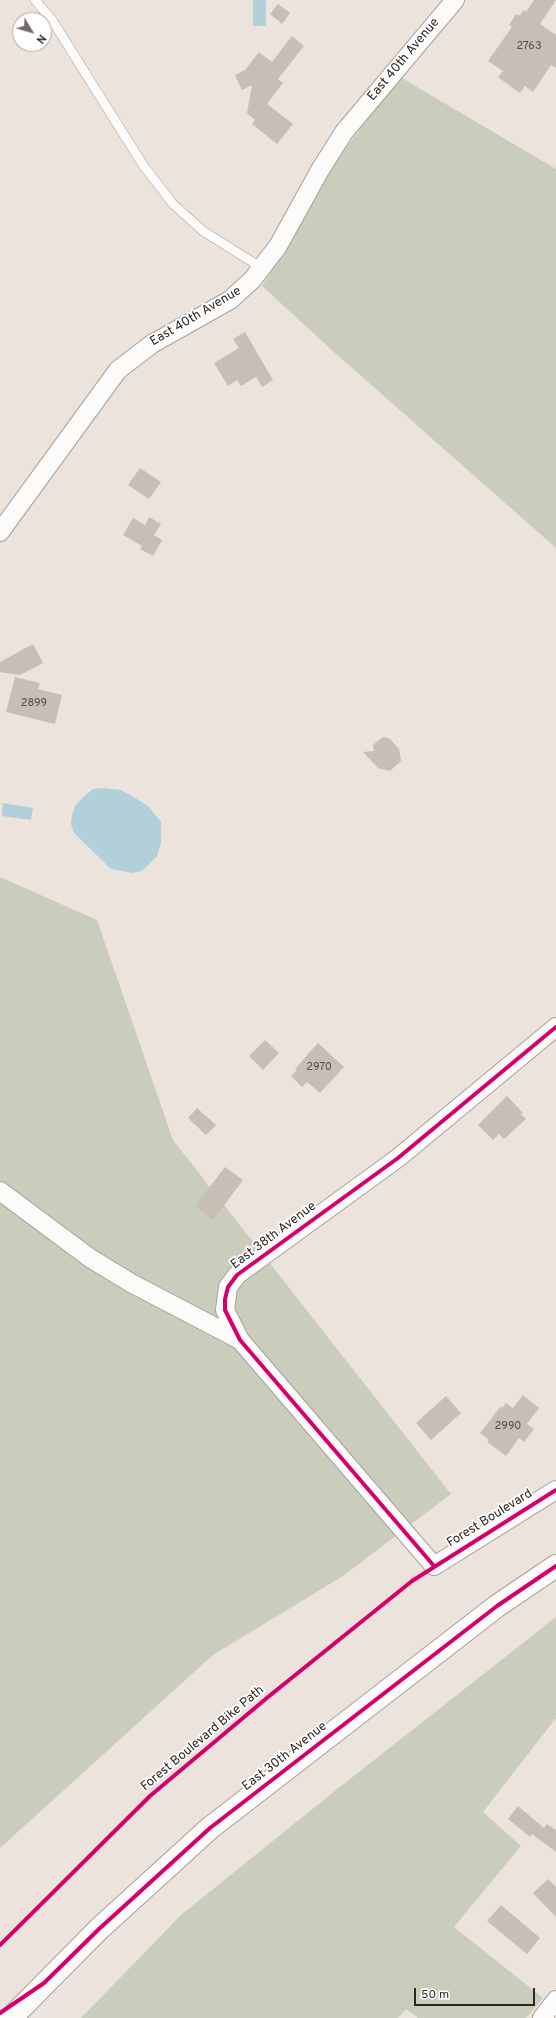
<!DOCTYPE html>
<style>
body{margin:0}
#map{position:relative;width:556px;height:2018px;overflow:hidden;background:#ece3dd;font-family:Overpass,sans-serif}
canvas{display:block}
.north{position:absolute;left:12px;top:12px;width:40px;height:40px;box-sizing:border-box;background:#fff;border:1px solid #aba9a7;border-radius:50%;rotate:128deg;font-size:11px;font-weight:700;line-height:16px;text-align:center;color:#2e2824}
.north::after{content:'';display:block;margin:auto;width:14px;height:18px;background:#706965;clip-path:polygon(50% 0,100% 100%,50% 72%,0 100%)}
.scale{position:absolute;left:414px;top:1988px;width:121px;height:18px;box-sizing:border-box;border:2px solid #2e2824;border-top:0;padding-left:5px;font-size:12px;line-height:14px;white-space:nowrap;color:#2e2824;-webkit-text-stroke:3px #fff;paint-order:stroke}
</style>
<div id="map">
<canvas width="556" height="2018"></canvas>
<div class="north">N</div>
<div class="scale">50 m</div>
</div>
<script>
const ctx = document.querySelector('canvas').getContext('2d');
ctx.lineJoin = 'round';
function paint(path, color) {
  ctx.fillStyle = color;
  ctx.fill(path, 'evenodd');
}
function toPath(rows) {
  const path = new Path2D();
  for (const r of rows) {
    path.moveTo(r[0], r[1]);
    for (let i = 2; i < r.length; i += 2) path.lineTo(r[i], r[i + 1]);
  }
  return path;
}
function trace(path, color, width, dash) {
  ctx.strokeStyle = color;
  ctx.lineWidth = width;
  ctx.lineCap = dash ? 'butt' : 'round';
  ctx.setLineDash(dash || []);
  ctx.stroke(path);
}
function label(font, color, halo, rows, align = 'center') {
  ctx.font = font + ' Overpass,sans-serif';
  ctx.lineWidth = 3.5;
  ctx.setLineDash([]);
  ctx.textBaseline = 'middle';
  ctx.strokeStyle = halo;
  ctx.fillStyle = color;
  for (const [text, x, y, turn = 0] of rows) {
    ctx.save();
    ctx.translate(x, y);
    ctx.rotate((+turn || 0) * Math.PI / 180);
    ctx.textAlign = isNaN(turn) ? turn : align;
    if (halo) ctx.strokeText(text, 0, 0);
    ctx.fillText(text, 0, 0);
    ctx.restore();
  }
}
const green = toPath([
 [400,77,556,169,556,548,334,352,262,286,328,171],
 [0,877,97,920,173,1140,451,1494,343,1576,213,1655,0,1848],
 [556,1617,556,1718,483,1812,521,1846,454,1927,543,1998,526,2018,418,2018,406,2009,398,2018,81,2018,181,1915,336,1790]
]);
const water = toPath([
 [253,0,266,0,266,26,253,26],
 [102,788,121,790,132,796,148,806,161,822,161,843,157,856,142,871,132,873,111,869,74,833,71,824,72,815,75,806,83,797,93,789],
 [3,803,33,808,31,820,2,816]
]);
const building = toPath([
 [534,0,556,0,540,24,556,35,556,68,551,65,533,92,525,86,520,93,498,77,503,71,488,61,512,27,509,25,516,14,519,16,524,10,526,12],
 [278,4,290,13,282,24,270,14],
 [292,36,304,46,278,79,283,83,267,104,293,124,277,144,252,124,255,120,247,113,252,85,242,90,235,75,245,70,259,52,272,62],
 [245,332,273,380,262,387,256,377,241,386,237,380,228,386,214,363,239,348,233,339],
 [140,468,161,482,149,499,128,485],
 [149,517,161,524,154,535,162,540,153,556,140,549,142,546,123,535,133,518,145,525],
 [33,644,43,663,20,675,0,672,0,662],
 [15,677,40,683,38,689,62,695,55,724,6,712],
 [383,737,389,738,399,749,401,761,390,771,378,768,363,752,374,751,373,745],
 [265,1040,279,1053,263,1070,249,1056],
 [318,1043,344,1067,320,1093,307,1082,302,1087,291,1076,297,1070,295,1069],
 [507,1096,523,1113,521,1114,526,1119,504,1139,499,1134,493,1140,478,1125],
 [197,1108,216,1125,206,1135,188,1118],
 [225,1167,243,1180,213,1220,195,1206],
 [523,1395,539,1408,527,1424,534,1429,524,1442,519,1438,506,1456,487,1442,489,1440,480,1433,500,1407,502,1408,506,1403,513,1408],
 [446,1396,461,1413,431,1440,416,1423],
 [518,1806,544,1828,547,1824,556,1830,556,1852,532,1834,530,1837,508,1819],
 [548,1879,556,1887,556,1917,533,1893],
 [501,1905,540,1938,527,1954,487,1921]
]);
const lane = toPath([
 [35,0,52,20,143,165,173,204,203,231,262,268]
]);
const street = toPath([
 [0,532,118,370,152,344,230,300,252,280,278,246,320,170,344,132,455,0],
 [556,1027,398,1158,237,1275,228,1287,225,1310,240,1340,434,1566,556,1490],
 [0,1191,90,1258,131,1283,240,1340],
 [542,2018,556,2000]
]);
const primary = toPath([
 [11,2018,99,1929,210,1828,497,1606,556,1566]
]);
const cycleway = toPath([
 [434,1566,240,1340,225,1310,225,1299,228,1287,237,1275,398,1158,556,1027],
 [0,1945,150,1796,268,1697,412,1581,556,1490],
 [0,2013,44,1983,99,1929,210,1828,497,1606,556,1566]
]);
const numberNames = [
 ["2763",529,47],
 ["2899",34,704],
 ["2970",319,1068],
 ["2990",508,1427]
];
const streetNames = [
 ["East 40th Avenue",404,60,-50],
 ["East 40th Avenue",196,317,-31],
 ["East 38th Avenue",274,1236,-37],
 ["Forest Boulevard",490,1519,-32],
 ["Forest Boulevard Bike Path",203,1739,-40],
 ["East 30th Avenue",285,1757,-38]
];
paint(green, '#cacdbb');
paint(water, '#b2d0da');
paint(building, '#c7beb5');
trace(lane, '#a7a09c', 10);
trace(street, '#a7a09c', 20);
trace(primary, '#a7a09c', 24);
trace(lane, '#fcfbfa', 9);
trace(street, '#fcfbfa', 18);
trace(primary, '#fcfbfa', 22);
trace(cycleway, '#d6006c', 4);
label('11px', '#544e48', null, numberNames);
label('13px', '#2e2824', '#fff', streetNames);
</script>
